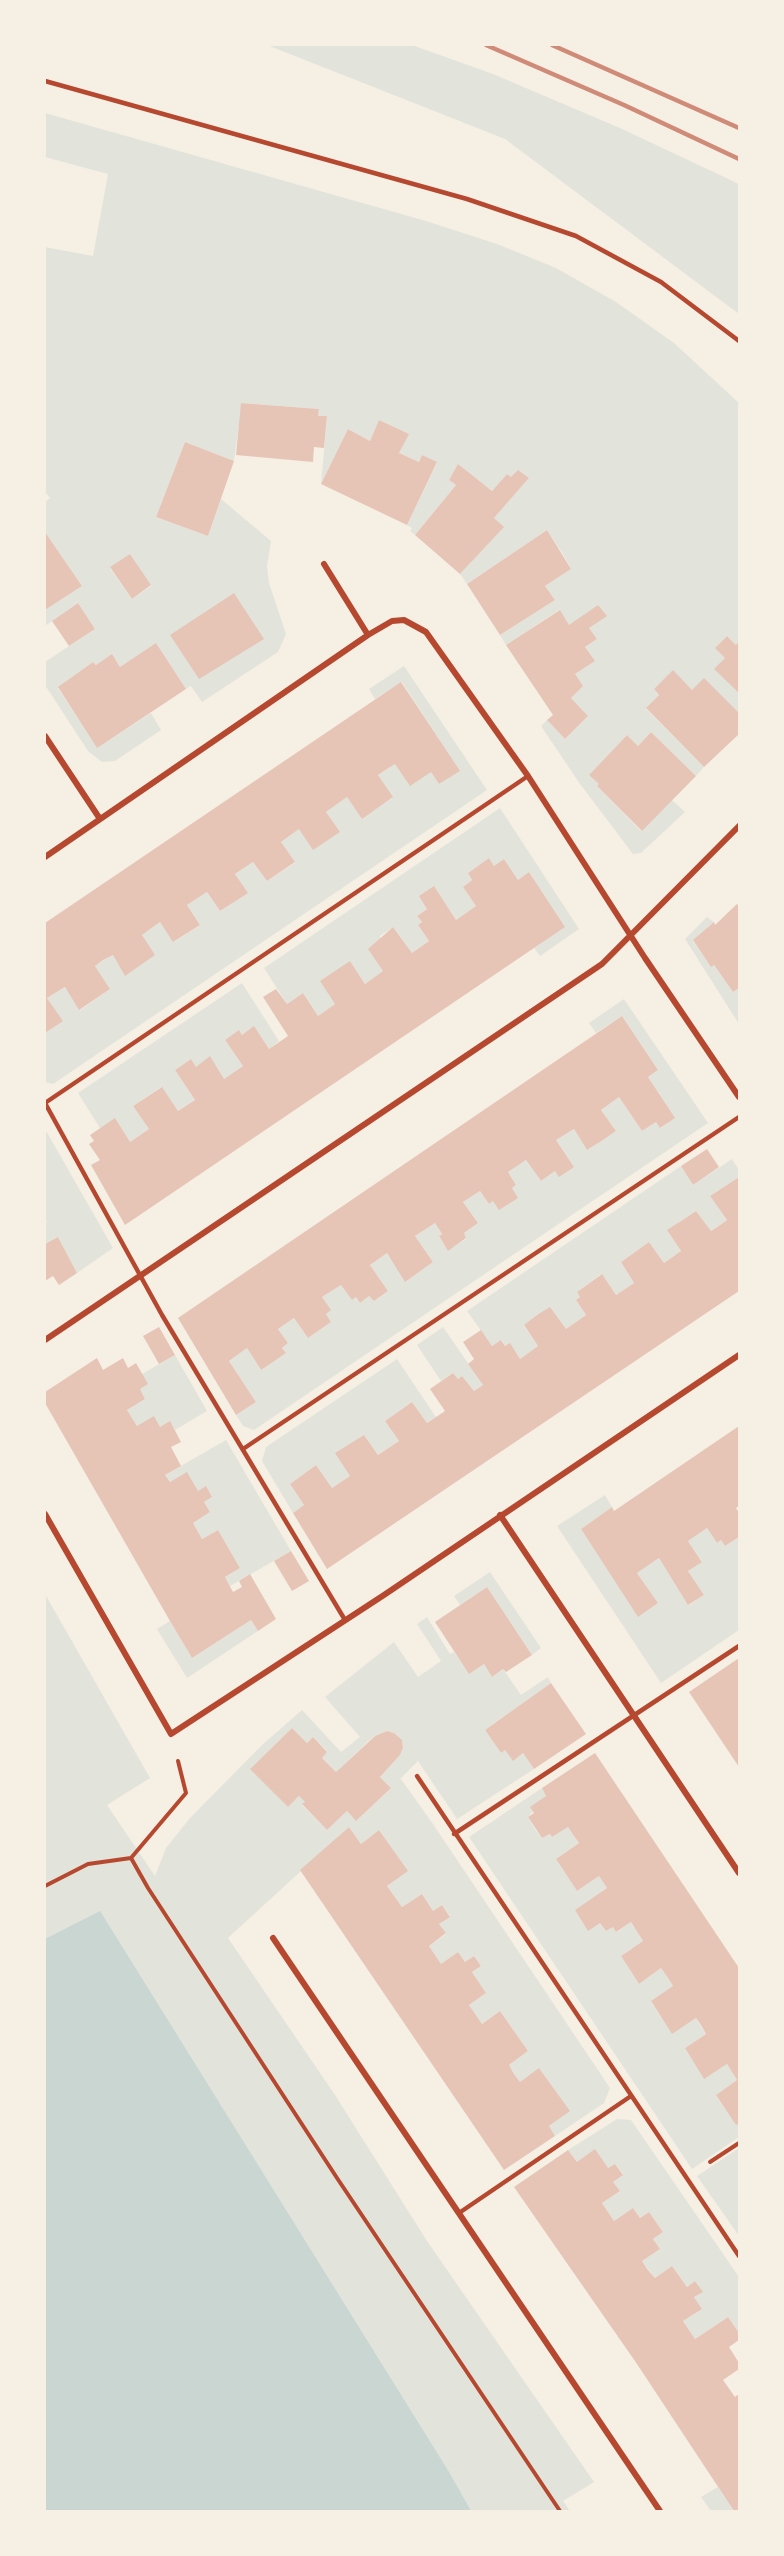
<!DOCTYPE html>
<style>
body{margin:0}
#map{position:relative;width:784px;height:2556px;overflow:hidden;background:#f6efe4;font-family:Poppins,sans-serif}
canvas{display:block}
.frame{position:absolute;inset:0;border:46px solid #f6efe4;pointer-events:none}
</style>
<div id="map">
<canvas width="784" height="2556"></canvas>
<div class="frame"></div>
</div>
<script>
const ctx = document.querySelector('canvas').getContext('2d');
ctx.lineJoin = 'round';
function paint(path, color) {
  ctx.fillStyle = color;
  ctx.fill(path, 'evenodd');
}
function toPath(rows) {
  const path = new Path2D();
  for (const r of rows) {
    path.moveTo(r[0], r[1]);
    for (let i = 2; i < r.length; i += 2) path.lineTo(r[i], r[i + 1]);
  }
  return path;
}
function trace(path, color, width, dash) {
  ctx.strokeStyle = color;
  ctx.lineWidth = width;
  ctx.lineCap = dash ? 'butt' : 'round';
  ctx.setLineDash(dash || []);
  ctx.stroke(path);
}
const green = toPath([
 [267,45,412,45,493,74,620,128,739,184,739,314,505,139],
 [45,113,426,221,497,244,556,268,616,302,674,343,739,403,739,641,736,645,727,636,716,647,725,658,739,693,739,713,692,690,673,671,654,689,659,695,646,709,704,767,696,776,651,732,638,746,627,735,590,774,599,784,597,786,641,831,672,800,685,812,641,853,633,854,580,784,541,726,547,720,565,739,588,716,571,698,575,674,594,661,585,647,597,639,589,628,569,625,559,610,506,645,500,635,555,600,545,586,571,569,564,556,547,530,467,584,460,574,503,527,494,518,529,478,511,477,507,474,492,491,458,465,449,480,456,485,415,535,410,531,412,528,407,525,437,463,422,455,419,462,399,453,408,434,379,420,370,441,348,429,321,484,327,417,318,416,319,409,242,403,234,461,185,442,156,517,208,536,221,499,271,541,267,566,269,583,286,634,278,652,202,702,191,686,186,689,156,644,120,667,112,655,96,665,93,662,58,688,97,747,151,713,161,730,115,761,102,762,88,751,45,685,45,662,95,629,78,603,45,626,45,610,82,586,45,532,45,502,50,498,45,492,45,247,93,256,108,174,45,157],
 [130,554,151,586,132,599,110,568],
 [404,666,487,790,53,1084,45,1082,45,1033,62,1020,47,998,65,987,80,1010,110,989,95,966,103,960,113,955,125,975,142,935,160,922,174,942,200,925,187,905,207,892,220,911,247,893,235,874,253,862,267,881,295,863,281,842,299,829,339,832,326,812,347,797,362,818,392,798,378,775,395,764,431,772,439,784,459,771,402,682,375,699,369,689],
 [500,808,579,929,540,956,534,948,564,926,529,872,518,880,504,859,494,866,489,858,468,873,472,880,463,887,476,906,456,920,434,887,427,909,417,916,422,922,418,925,429,941,412,953,393,927,380,936,383,971,365,984,350,961,335,1004,318,1016,303,993,287,1004,264,968],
 [707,917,714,922,693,941,711,966,714,965,733,992,739,988,739,1024,685,939],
 [242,983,279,1041,269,1049,254,1027,242,1035,239,1031,225,1040,243,1066,224,1079,210,1057,196,1067,191,1059,175,1070,195,1100,178,1111,161,1087,133,1106,149,1129,130,1142,100,1128,78,1093],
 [624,999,708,1123,254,1430,243,1426,236,1415,256,1402,229,1361,247,1348,261,1370,276,1360,286,1353,282,1348,288,1343,278,1329,294,1318,308,1338,331,1322,326,1314,330,1310,322,1297,341,1285,352,1299,356,1297,360,1303,369,1296,374,1301,388,1291,370,1265,387,1253,406,1281,433,1262,415,1236,435,1223,442,1234,439,1237,448,1250,466,1239,464,1233,478,1223,463,1202,480,1191,489,1204,493,1201,516,1185,508,1172,526,1160,541,1181,555,1171,574,1167,556,1140,574,1129,587,1150,603,1140,616,1131,601,1110,619,1097,642,1131,656,1122,661,1128,674,1118,648,1077,658,1070,622,1016,596,1033,589,1023],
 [45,1129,113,1248,77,1273,58,1237,45,1244,45,1224,47,1222,45,1218],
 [732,1159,739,1170,739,1177,710,1196,727,1220,711,1231,696,1211,681,1221,668,1231,681,1251,664,1263,649,1242,621,1262,634,1283,616,1295,601,1274,577,1292,580,1297,576,1300,586,1315,566,1329,537,1315,524,1326,538,1346,520,1359,510,1344,505,1346,502,1340,492,1346,467,1311,681,1166,693,1185],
 [443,1327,483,1385,474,1391,462,1376,458,1379,453,1373,441,1381,417,1345],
 [175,1355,207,1411,175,1430,170,1422,160,1427,137,1426,127,1410,145,1399,140,1389,142,1374],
 [397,1359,436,1417,427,1423,412,1402,385,1421,399,1441,378,1455,364,1435,349,1445,350,1476,332,1488,316,1465,290,1484,304,1505,293,1513,262,1461,266,1447],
 [226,1440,291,1551,230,1586,225,1577,240,1568,218,1530,202,1539,193,1523,210,1512,204,1502,212,1497,206,1487,198,1491,170,1482,165,1475],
 [605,1495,612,1507,581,1529,638,1616,658,1603,637,1573,659,1558,689,1605,704,1595,688,1571,702,1561,688,1541,707,1528,717,1543,721,1540,725,1546,739,1537,739,1630,661,1683,557,1526],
 [490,1572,541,1648,532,1655,487,1587,460,1605,454,1596],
 [45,1594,150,1778,107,1805,155,1876,166,1848,190,1818,262,1745,302,1710,341,1752,360,1737,325,1697,394,1642,418,1677,441,1661,417,1624,427,1617,450,1654,454,1652,469,1673,484,1664,492,1677,503,1669,521,1695,548,1677,551,1683,485,1730,501,1753,505,1750,513,1760,523,1753,534,1769,457,1819,418,1761,399,1780,401,1779,433,1824,610,2088,604,2103,555,2136,549,2126,569,2111,540,2069,520,2082,514,2074,509,2065,528,2051,500,2011,482,2024,469,2005,486,1993,472,1972,481,1966,474,1956,465,1962,458,1952,441,1964,429,1946,446,1934,439,1924,450,1916,442,1905,433,1911,422,1894,402,1907,387,1886,407,1871,379,1830,361,1844,349,1827,228,1938,335,2095,427,2241,594,2482,563,2501,570,2511,45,2511],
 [292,1728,307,1743,313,1737,327,1751,322,1758,336,1772,374,1736,387,1731,394,1733,402,1741,403,1748,400,1755,380,1777,391,1788,356,1821,347,1811,327,1830,302,1805,305,1802,299,1796,288,1807,251,1768],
 [251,1620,258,1631,187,1678,157,1629,170,1621,192,1658],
 [542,1788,546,1796,528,1817,535,1829,542,1838,550,1834,552,1837,568,1827,579,1843,556,1859,577,1891,599,1876,607,1888,576,1910,600,1923,606,1931,613,1927,617,1932,631,1922,643,1941,621,1956,639,1984,661,1968,668,1978,673,1986,651,2002,672,2033,696,2018,706,2034,685,2048,704,2078,727,2064,737,2080,716,2095,736,2124,739,2123,739,2137,692,2169,469,1837],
 [617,2119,631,2120,739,2277,739,2333,728,2317,695,2339,683,2321,702,2309,694,2297,702,2292,695,2281,687,2287,672,2266,655,2278,642,2261,660,2249,653,2239,663,2232,649,2212,640,2218,633,2208,614,2221,602,2203,620,2191,613,2182,623,2174,615,2164,608,2168,577,2162,568,2150],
 [739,2148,739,2236,697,2176],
 [718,2487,734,2511,711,2511,701,2497]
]);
const water = toPath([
 [100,1911,449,2472,471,2511,45,2511,45,1939]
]);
const building = toPath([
 [241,403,319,409,318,416,327,416,324,448,314,447,313,462,236,455],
 [379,420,409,434,399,453,419,462,422,455,437,462,407,525,321,484,348,429,370,441],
 [185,442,234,461,208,536,156,517],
 [458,464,492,491,507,474,511,477,518,470,529,478,494,518,504,527,460,574,415,535,456,485,449,480],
 [547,530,571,569,545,586,555,600,500,635,467,584],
 [45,532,82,586,45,610],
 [130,554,151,585,132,599,110,567],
 [234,593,264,639,199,679,170,635],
 [78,603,95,629,69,646,52,621],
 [598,605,607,616,589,628,597,639,585,647,595,661,575,674,583,686,571,698,588,716,565,739,547,720,553,715,506,645,560,610,569,625],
 [727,636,736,645,739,641,739,693,714,669,725,658,715,648],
 [156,643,186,689,97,748,58,687,93,662,96,665,112,654,120,667],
 [673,670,692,690,704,678,739,713,739,734,704,767,646,708,659,695,654,689],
 [401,682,460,771,439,784,431,772,410,786,395,764,387,769,378,775,393,797,362,819,347,797,326,812,340,832,313,850,299,829,281,842,295,862,267,881,253,862,235,874,248,893,220,911,207,892,187,905,200,925,173,942,160,922,142,935,155,955,125,976,113,955,103,960,95,966,110,989,79,1010,65,987,47,998,63,1021,45,1033,45,923],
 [651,732,696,776,642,831,597,786,599,784,589,775,627,735,638,746],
 [489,858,494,866,504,859,518,880,529,872,565,927,125,1225,91,1165,100,1160,89,1144,94,1141,90,1135,115,1118,130,1142,149,1129,133,1106,162,1087,178,1111,195,1100,175,1070,191,1059,196,1067,210,1056,224,1079,243,1066,225,1040,239,1030,242,1035,254,1026,269,1049,288,1036,263,997,276,989,287,1004,303,993,318,1016,335,1004,320,981,350,961,365,984,383,971,368,949,393,927,412,953,429,941,418,925,422,922,417,916,427,909,419,896,434,886,456,920,476,906,463,887,472,880,468,873],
 [737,904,739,906,739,988,733,992,714,965,711,967,693,940,714,922,715,925],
 [622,1016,658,1070,648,1077,675,1118,660,1128,656,1122,642,1131,619,1097,601,1110,616,1131,603,1140,587,1150,574,1129,556,1140,574,1167,559,1177,555,1171,541,1181,526,1160,508,1172,516,1185,512,1188,518,1198,499,1210,493,1201,489,1204,480,1191,463,1202,478,1223,464,1233,466,1238,448,1251,439,1236,442,1234,435,1223,415,1236,433,1262,405,1282,387,1253,380,1258,370,1265,388,1291,374,1301,369,1296,360,1303,356,1297,352,1300,341,1285,322,1297,331,1310,326,1314,331,1322,308,1338,294,1318,278,1329,288,1343,282,1348,286,1353,276,1360,261,1370,247,1348,229,1361,256,1402,236,1415,178,1318],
 [707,1149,719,1167,693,1185,681,1166],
 [739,1177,739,1291,327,1569,293,1513,304,1505,290,1484,316,1465,332,1488,350,1476,335,1453,364,1435,378,1455,399,1441,385,1421,412,1402,427,1423,445,1411,430,1389,453,1373,458,1379,462,1376,474,1391,483,1385,468,1364,474,1359,463,1342,481,1330,492,1346,501,1340,505,1346,510,1343,520,1359,538,1346,524,1325,537,1315,550,1307,566,1329,586,1315,576,1300,580,1297,577,1292,602,1274,616,1295,634,1283,621,1262,649,1242,664,1263,681,1251,667,1230,681,1221,696,1211,711,1231,720,1225,727,1220,710,1196],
 [58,1237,77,1273,59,1285,53,1276,45,1281,45,1244],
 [159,1327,175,1355,159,1364,143,1336],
 [97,1358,103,1370,123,1358,128,1368,136,1363,148,1384,140,1389,145,1399,127,1410,137,1426,154,1416,160,1427,170,1421,181,1442,171,1447,181,1466,165,1475,170,1482,187,1472,198,1491,206,1486,212,1497,204,1502,210,1512,193,1523,202,1539,218,1530,240,1568,225,1577,233,1592,242,1587,239,1581,250,1574,276,1619,258,1631,251,1620,192,1658,170,1621,45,1403,45,1392],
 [739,1426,739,1506,736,1508,739,1513,739,1537,725,1546,721,1540,717,1543,707,1528,688,1541,702,1562,688,1571,704,1595,688,1605,659,1558,637,1573,658,1603,638,1617,581,1529,612,1507,614,1511],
 [291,1551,309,1581,292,1591,274,1561],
 [487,1587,532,1655,506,1672,503,1669,492,1677,484,1664,469,1674,435,1622],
 [739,1658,739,1767,689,1692],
 [551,1683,586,1734,534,1769,523,1753,513,1761,505,1750,501,1753,485,1730],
 [292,1728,307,1743,313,1737,327,1752,322,1758,336,1772,375,1736,387,1731,394,1733,402,1740,403,1748,400,1755,380,1777,391,1788,356,1821,347,1811,327,1830,302,1804,305,1802,299,1796,288,1807,250,1769],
 [595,1753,739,1968,739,2123,736,2125,716,2095,737,2080,727,2064,704,2079,685,2048,706,2034,701,2025,696,2018,672,2034,651,2001,673,1986,668,1978,661,1968,639,1984,621,1956,643,1941,631,1922,616,1932,613,1927,606,1931,600,1923,588,1931,575,1910,607,1888,599,1876,577,1891,556,1859,579,1843,574,1836,568,1827,552,1837,550,1834,542,1838,528,1817,534,1813,530,1807,546,1796,542,1788],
 [349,1827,361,1844,379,1830,408,1871,387,1886,402,1907,422,1894,433,1911,442,1905,450,1917,439,1924,446,1933,429,1946,441,1964,458,1952,465,1962,474,1956,481,1966,472,1972,486,1993,469,2005,482,2024,500,2011,528,2051,509,2065,514,2074,520,2082,539,2068,570,2111,549,2126,555,2136,504,2170,300,1870],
 [595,2149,608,2168,615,2164,623,2175,613,2182,620,2191,602,2203,614,2221,633,2208,640,2218,649,2212,663,2232,653,2239,660,2249,642,2261,648,2270,655,2278,672,2266,687,2287,695,2281,703,2292,694,2297,702,2309,683,2321,695,2339,728,2317,739,2333,739,2340,729,2347,739,2363,739,2369,723,2380,735,2397,739,2394,739,2511,734,2511,637,2364,514,2187,568,2150,577,2162]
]);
const path = toPath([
 [131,1858,148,1888,337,2178,560,2511],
 [45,1886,88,1864,131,1858,186,1793,178,1761],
 [710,2162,739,2143]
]);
const service = toPath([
 [45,81,467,199,576,236,661,282,739,341],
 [45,1103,162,1315,345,1620],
 [45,1103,528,776],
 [243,1449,739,1117],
 [417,1776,739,2256],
 [454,1834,739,1646],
 [459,2213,631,2096]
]);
const minor = toPath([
 [324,564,368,635],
 [45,736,100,819],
 [45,857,368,635,392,621,404,620,426,632,528,776,645,958,739,1097],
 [45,1340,602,964,739,826],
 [45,1514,171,1734,384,1595,739,1355],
 [500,1515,739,1873],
 [273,1938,660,2511]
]);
const rail = toPath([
 [486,45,624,105,739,159],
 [552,45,739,128]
]);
paint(green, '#e2e4dc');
paint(water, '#c9d6d2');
paint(building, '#e6c5b7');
trace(path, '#b5482f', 4);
trace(service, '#b5482f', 4.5);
trace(minor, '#b5482f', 6);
trace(rail, '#cf8b77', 4.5);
</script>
